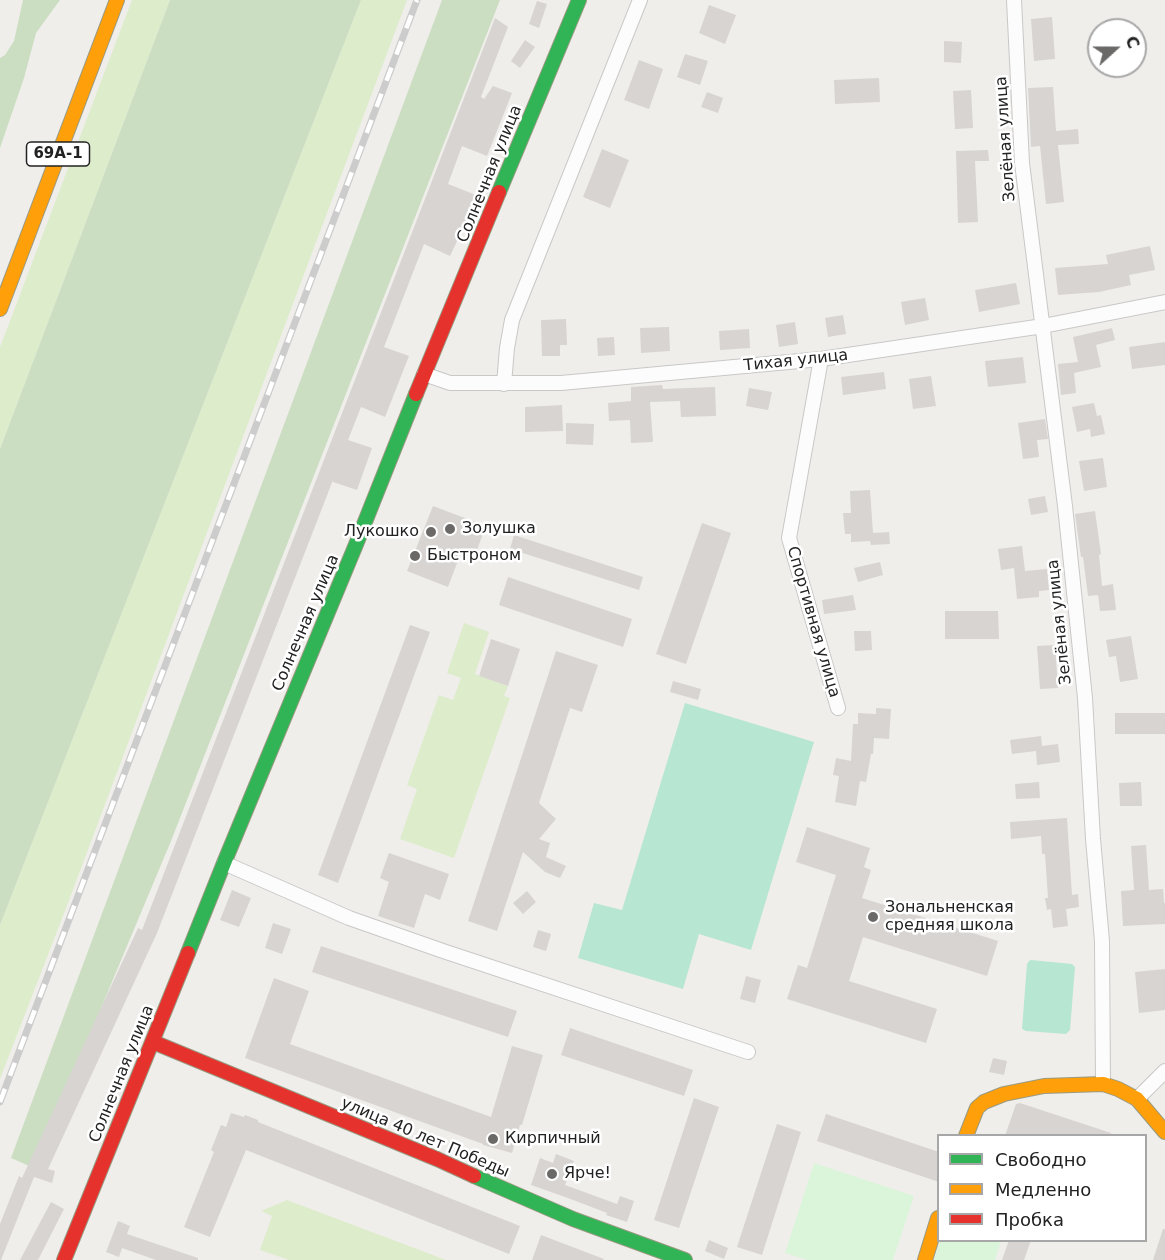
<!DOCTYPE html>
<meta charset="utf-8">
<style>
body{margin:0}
#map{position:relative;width:1165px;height:1260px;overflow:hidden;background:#f0eeeb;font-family:"DejaVu Sans",sans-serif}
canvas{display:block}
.legend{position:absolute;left:937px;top:1134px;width:210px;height:108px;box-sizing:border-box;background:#fff;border:2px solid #a7a7a7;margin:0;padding:8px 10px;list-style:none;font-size:18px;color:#222}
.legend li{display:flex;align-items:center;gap:12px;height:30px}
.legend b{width:30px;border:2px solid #a7a7a7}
.north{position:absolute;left:1087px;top:18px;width:60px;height:60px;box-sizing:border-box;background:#fff;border:2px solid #a7a7a7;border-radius:50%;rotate:69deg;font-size:16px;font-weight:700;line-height:24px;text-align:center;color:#222}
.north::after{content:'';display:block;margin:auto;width:21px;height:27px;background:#6a6968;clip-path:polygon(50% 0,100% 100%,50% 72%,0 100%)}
</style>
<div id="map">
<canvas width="1165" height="1260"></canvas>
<ul class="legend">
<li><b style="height:8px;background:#30b455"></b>Свободно</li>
<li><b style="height:8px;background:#ff9f0a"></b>Медленно</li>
<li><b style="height:8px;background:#e5322d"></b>Пробка</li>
</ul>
<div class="north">С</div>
</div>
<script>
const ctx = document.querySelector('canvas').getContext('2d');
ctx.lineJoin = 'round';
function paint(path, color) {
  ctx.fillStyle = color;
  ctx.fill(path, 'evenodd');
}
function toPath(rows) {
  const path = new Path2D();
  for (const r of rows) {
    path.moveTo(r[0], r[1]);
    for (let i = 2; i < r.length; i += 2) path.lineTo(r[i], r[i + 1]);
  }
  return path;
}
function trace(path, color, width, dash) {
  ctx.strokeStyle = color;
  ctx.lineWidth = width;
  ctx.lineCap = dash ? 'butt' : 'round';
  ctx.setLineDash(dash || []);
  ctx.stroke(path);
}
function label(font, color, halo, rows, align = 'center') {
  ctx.font = font + ' "DejaVu Sans",sans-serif';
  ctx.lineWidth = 5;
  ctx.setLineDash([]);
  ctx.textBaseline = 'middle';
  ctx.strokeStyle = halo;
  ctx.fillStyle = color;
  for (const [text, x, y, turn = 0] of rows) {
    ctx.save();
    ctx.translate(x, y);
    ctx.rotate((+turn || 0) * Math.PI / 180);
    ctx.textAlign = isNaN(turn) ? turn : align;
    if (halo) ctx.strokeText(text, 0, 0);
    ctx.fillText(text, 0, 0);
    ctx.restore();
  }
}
const grass = toPath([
 [132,0,170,0,0,449,0,347],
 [361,0,407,0,68,903,0,1079,0,925],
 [464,623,489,632,475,674,508,686,504,696,510,698,454,858,400,839,417,789,407,785,439,695,453,700,461,678,447,673],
 [287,1200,446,1260,289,1260,260,1250,272,1216,261,1211]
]);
const forest = toPath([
 [23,0,60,0,36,33,24,78,0,148,0,58,5,55,14,41],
 [170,0,361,0,0,925,0,449],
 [442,0,500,0,171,841,34,1168,11,1158]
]);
const park = toPath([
 [814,1163,914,1196,893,1260,808,1260,785,1253],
 [940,1241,1001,1241,995,1260,934,1260]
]);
const pitch = toPath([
 [685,703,814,742,751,950,699,934,683,989,578,958,594,903,622,910],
 [1031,960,1072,964,1075,967,1070,1030,1066,1034,1026,1031,1022,1029,1027,964,1029,961]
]);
const building = toPath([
 [537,1,547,4,539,28,529,24],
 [709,5,736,15,725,44,699,33],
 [1052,17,1055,59,1034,61,1031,19],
 [495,18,508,27,481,97,484,99,493,86,512,93,487,156,462,146,448,184,476,195,466,222,450,256,424,244,384,347,409,356,385,417,361,407,348,440,372,448,357,490,333,482,333,480,157,933,48,1169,55,1171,52,1183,34,1177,1,1260,0,1260,0,1224,19,1176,22,1178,138,928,142,930],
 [525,40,535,47,520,68,511,61],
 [944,41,962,42,961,63,944,62],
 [685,54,708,61,700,85,677,77],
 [639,60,663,69,649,109,624,100],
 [879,78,880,102,835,104,834,80],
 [1053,87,1056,131,1078,129,1079,144,1058,145,1064,202,1046,204,1040,146,1031,147,1028,88],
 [971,90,973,128,955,129,953,91],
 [707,92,723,98,718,113,701,107],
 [602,149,629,160,610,208,583,197],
 [988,150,989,161,975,161,978,222,958,223,956,151],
 [1150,246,1155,270,1129,275,1131,285,1099,292,1058,295,1055,268,1108,264,1106,255],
 [1016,283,1020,304,979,312,975,290],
 [925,298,929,320,905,325,901,302],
 [843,315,846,334,828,337,825,318],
 [566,319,567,345,560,345,560,356,542,356,541,320],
 [795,322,798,344,779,347,776,325],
 [669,327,670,351,641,353,640,328],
 [1112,328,1115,340,1096,345,1101,367,1074,373,1076,393,1061,395,1058,364,1078,362,1073,337],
 [749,329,750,348,720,350,719,331],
 [614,337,615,355,598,356,597,338],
 [1165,342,1165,365,1132,369,1129,347],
 [1023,357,1026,383,988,387,985,361],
 [884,372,886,389,843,395,841,377],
 [931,376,936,406,913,409,909,379],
 [662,385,663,389,715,387,716,416,681,417,680,401,650,402,653,442,631,443,630,420,609,421,608,403,631,401,631,387],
 [749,388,772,392,768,410,746,406],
 [1094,403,1097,416,1101,415,1105,434,1091,437,1090,429,1077,432,1072,407],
 [562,405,563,431,525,432,525,407],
 [1045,419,1048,439,1037,440,1039,457,1023,459,1018,423],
 [566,423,594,424,593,445,566,444],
 [1103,458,1107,487,1084,491,1079,461],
 [870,490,873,533,889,532,890,544,871,545,870,541,851,542,851,534,845,534,843,513,851,513,850,491],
 [1045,496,1048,512,1031,515,1028,499],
 [433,506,486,526,475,555,462,550,448,587,407,571],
 [1095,511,1101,554,1099,555,1102,586,1113,584,1116,610,1100,611,1098,595,1088,596,1083,557,1081,557,1075,514],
 [702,523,731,533,686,664,656,654],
 [514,535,643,577,639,590,510,549],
 [1022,546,1025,571,1047,569,1049,590,1039,591,1039,597,1017,599,1014,568,1001,570,998,549],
 [880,562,883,575,858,582,854,568],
 [508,577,632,619,623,647,499,605],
 [853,595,856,610,824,614,822,600],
 [945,611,998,611,999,639,945,639],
 [410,625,430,632,338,883,318,875],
 [854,631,871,631,872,650,855,651],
 [1131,636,1138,679,1120,682,1116,656,1109,657,1106,640],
 [491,639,520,649,508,686,479,676],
 [1055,645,1058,688,1040,689,1037,646],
 [556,651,598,665,582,712,570,708,539,803,556,819,539,839,550,843,546,857,566,866,560,878,545,872,523,852,497,931,468,921],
 [673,681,701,689,698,700,670,692],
 [876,708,891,709,889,739,874,738,873,754,871,754,866,782,860,781,856,806,835,802,839,776,833,775,836,758,851,761,853,724,858,724,858,713,876,714],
 [1115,713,1165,713,1165,734,1115,734],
 [1041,736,1042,746,1058,744,1060,762,1037,765,1036,751,1012,754,1010,740],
 [1039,782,1040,798,1016,799,1015,784],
 [1141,782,1142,806,1120,806,1119,783],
 [1067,818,1072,895,1078,894,1079,907,1066,909,1068,926,1053,928,1051,909,1047,910,1045,898,1048,898,1045,854,1042,854,1041,836,1011,839,1010,822],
 [807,827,870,848,864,867,871,870,862,898,998,941,987,976,863,937,849,981,937,1009,926,1043,787,999,798,965,807,968,836,875,796,862],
 [1146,845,1149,890,1163,889,1164,903,1165,903,1165,924,1123,926,1121,891,1134,890,1131,846],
 [389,853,449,874,440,900,425,894,414,928,378,916,389,882,380,878],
 [232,890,251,898,239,927,220,920],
 [527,891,536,902,523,914,513,903],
 [273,923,291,929,282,954,265,948],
 [538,930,551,934,546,951,533,947],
 [321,946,517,1011,508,1037,312,972],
 [1165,969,1165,1010,1139,1013,1135,972],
 [746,976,761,980,755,1003,740,999],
 [274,978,309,991,290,1044,491,1117,512,1046,543,1055,522,1125,520,1125,512,1153,483,1145,483,1144,245,1058],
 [570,1028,693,1070,684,1096,561,1055],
 [993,1058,1007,1061,1004,1075,989,1072],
 [694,1098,719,1107,679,1228,654,1220],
 [1020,1103,1111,1133,1111,1136,1005,1136,1016,1104],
 [231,1113,244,1117,245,1115,258,1120,258,1122,520,1226,509,1254,246,1150,210,1237,184,1227,214,1152,211,1150,221,1125,226,1127],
 [826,1114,939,1152,939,1182,817,1141],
 [777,1124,801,1132,762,1255,737,1247],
 [556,1154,574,1161,565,1185,617,1204,620,1196,634,1201,627,1222,606,1215,607,1213,568,1198,531,1185,540,1158,553,1163],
 [51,1202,64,1209,38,1260,20,1260],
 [118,1221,130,1226,127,1234,198,1258,198,1260,156,1260,122,1248,119,1257,106,1252],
 [1163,1229,1165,1229,1165,1260,1153,1260],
 [541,1235,604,1259,603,1260,532,1260],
 [709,1240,728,1248,724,1259,705,1251],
 [1009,1240,1031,1240,1024,1260,1002,1260]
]);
const street = toPath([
 [1014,0,1022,163,1065,506,1085,698,1093,839,1102,941,1103,1084],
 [821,359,789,538,838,708],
 [424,374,450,383,561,383,821,359,1043,326,1165,302],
 [504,384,507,348,512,320,640,0],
 [224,863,349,918,443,951,748,1052],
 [1137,1099,1165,1071]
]);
const fast = toPath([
 [499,192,579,0],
 [188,953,224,863,357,542,416,394],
 [474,1176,573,1219,685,1260]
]);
const slow = toPath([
 [0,309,117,0],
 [966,1136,977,1108,984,1102,1004,1094,1044,1086,1103,1084,1118,1089,1137,1099,1165,1132],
 [925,1260,938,1218]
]);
const jam = toPath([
 [416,394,499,192],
 [153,1042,437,1159,474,1176],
 [64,1260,188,953]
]);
const rail = toPath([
 [0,1102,417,0]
]);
const markers = [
 [450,529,6,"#6a6968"],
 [431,532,6,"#6a6968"],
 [415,556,6,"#6a6968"],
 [873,917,6,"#6a6968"],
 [493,1139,6,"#6a6968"],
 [552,1174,6,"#6a6968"]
];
const shields = [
 [58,154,63]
];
const shieldNames = [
 ["69А-1",58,154]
];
const streetNames = [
 ["Зелёная улица",1006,139,-94],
 ["Солнечная улица",490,174,-68],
 ["Тихая улица",796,361,-6],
 ["Спортивная улица",813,622,74],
 ["Зелёная улица",1060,622,-96],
 ["Солнечная улица",306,623,-67],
 ["Солнечная улица",122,1074,-68],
 ["улица 40 лет Победы",425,1138,23]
];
const poiNames = [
 ["Золушка",462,529],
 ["Лукошко",419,532,"right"],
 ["Быстроном",427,556],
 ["Зональненская",885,908],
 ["средняя школа",885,926],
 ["Кирпичный",505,1139],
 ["Ярче!",564,1174]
];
paint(grass, '#ddeccb');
paint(forest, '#cbdec1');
paint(park, '#daf5da');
paint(pitch, '#b7e6d2');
paint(building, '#d7d4d2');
trace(street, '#c9c8c7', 16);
trace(fast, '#999a82', 16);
trace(slow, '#999a82', 16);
trace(jam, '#999a82', 16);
trace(street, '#fdfcfc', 14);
trace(fast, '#30b455', 14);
trace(slow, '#ff9f0a', 14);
trace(jam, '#e5322d', 14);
trace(rail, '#ccc', 7);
trace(rail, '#fff', 4.5, [14]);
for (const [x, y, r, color] of markers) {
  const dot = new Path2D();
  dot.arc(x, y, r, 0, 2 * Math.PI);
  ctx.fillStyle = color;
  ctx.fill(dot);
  trace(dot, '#fff', 2);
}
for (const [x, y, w] of shields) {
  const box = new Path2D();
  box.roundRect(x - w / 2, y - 12, w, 24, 4.5);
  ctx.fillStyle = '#fff';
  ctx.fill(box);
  trace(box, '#222', 1.5);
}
label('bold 15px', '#222', null, shieldNames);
label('16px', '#222', '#fff', streetNames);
label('16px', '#222', '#fff', poiNames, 'left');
</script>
